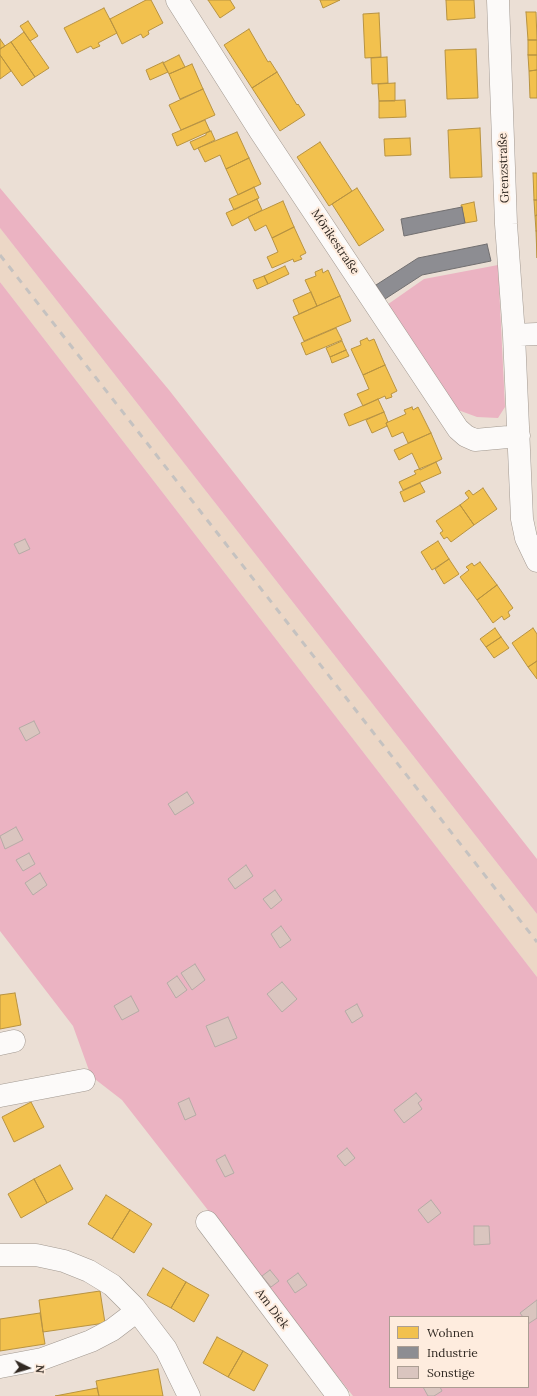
<!DOCTYPE html>
<meta charset="utf-8">
<style>
body{margin:0}
#map{position:relative;width:537px;height:1396px;overflow:hidden;background:#ebdfd5;font-family:Lora,serif}
canvas{display:block}
.legend{position:absolute;left:389px;top:1316px;width:140px;height:72px;box-sizing:border-box;background:#feecde;border:1px solid #ac9e93;margin:0;padding:5px 7px;list-style:none;font-size:12px;color:#312922}
.legend li{display:flex;align-items:center;gap:8px;height:20px}
.legend b{width:20px;border:1px solid #ac9e93}
.north{position:absolute;left:8px;top:1348px;width:40px;height:40px;-webkit-text-stroke:3px #feecde;paint-order:stroke;rotate:95deg;font-size:11px;font-weight:700;line-height:16px;text-align:center;color:#312922}
.north::after{content:'';display:block;margin:auto;width:14px;height:18px;background:#312922;clip-path:polygon(50% 0,100% 100%,50% 72%,0 100%)}
</style>
<div id="map">
<canvas width="537" height="1396"></canvas>
<ul class="legend">
<li><b style="height:11px;background:#f2c14e"></b>Wohnen</li>
<li><b style="height:11px;background:#8d8d92"></b>Industrie</li>
<li><b style="height:11px;background:#dac5bf"></b>Sonstige</li>
</ul>
<div class="north">N</div>
</div>
<script>
const ctx = document.querySelector('canvas').getContext('2d');
ctx.lineJoin = 'round';
function paint(path, color) {
  ctx.fillStyle = color;
  ctx.fill(path, 'evenodd');
}
function toPath(rows) {
  const path = new Path2D();
  for (const r of rows) {
    path.moveTo(r[0], r[1]);
    for (let i = 2; i < r.length; i += 2) path.lineTo(r[i], r[i + 1]);
  }
  return path;
}
function trace(path, color, width, dash) {
  ctx.strokeStyle = color;
  ctx.lineWidth = width;
  ctx.lineCap = dash ? 'butt' : 'round';
  ctx.setLineDash(dash || []);
  ctx.stroke(path);
}
function label(font, color, halo, rows, align = 'center') {
  ctx.font = font + ' Lora,serif';
  ctx.lineWidth = 4;
  ctx.setLineDash([]);
  ctx.textBaseline = 'middle';
  ctx.strokeStyle = halo;
  ctx.fillStyle = color;
  for (const [text, x, y, turn = 0] of rows) {
    ctx.save();
    ctx.translate(x, y);
    ctx.rotate((+turn || 0) * Math.PI / 180);
    ctx.textAlign = isNaN(turn) ? turn : align;
    if (halo) ctx.strokeText(text, 0, 0);
    ctx.fillText(text, 0, 0);
    ctx.restore();
  }
}
const built = toPath([
 [0,228,537,914,537,977,0,282]
]);
const green = toPath([
 [0,188,169,390,537,859,537,914,0,228],
 [498,265,505,407,498,418,477,417,458,410,384,307,424,279],
 [0,282,537,977,537,1396,353,1396,122,1100,91,1076,73,1026,0,931],
 [390,1317,528,1317,528,1387,390,1387]
]);
const homes = toPath([
 [146,0,151,0,163,23,148,31,149,34,143,38,141,34,122,44,110,19,146,0],
 [208,0,230,0,235,8,220,18,208,0],
 [320,0,340,0,323,8,320,0],
 [446,0,474,0,475,18,447,20,446,0],
 [104,8,117,33,98,43,100,46,93,49,91,46,77,53,64,28,104,8],
 [526,12,536,12,537,40,528,40,526,12],
 [379,13,381,57,365,58,363,14,379,13],
 [28,21,38,36,30,41,20,26,28,21],
 [249,29,268,62,270,61,277,72,252,88,224,45,249,29],
 [24,32,49,68,35,77,11,42,24,32],
 [0,39,5,46,0,49,0,39],
 [528,40,537,40,537,55,528,55,528,40],
 [11,42,35,77,22,86,0,55,0,49,11,42],
 [476,49,478,98,447,99,445,50,476,49],
 [0,55,11,71,0,79,0,55],
 [179,55,185,67,169,74,163,63,179,55],
 [528,55,537,55,537,70,529,71,528,55],
 [387,57,388,83,372,84,371,58,387,57],
 [163,62,168,72,150,80,146,70,163,62],
 [192,64,203,89,180,99,169,74,192,64],
 [537,70,537,98,530,98,529,71,537,70],
 [277,72,297,105,298,104,305,115,280,131,252,88,277,72],
 [395,83,395,101,379,101,378,84,395,83],
 [203,89,215,115,181,130,169,105,203,89],
 [405,100,406,117,379,118,379,101,405,100],
 [205,120,210,131,177,146,172,134,205,120],
 [480,128,482,177,450,178,448,130,480,128],
 [211,131,215,140,194,150,190,142,206,135,206,133,211,131],
 [237,132,249,158,226,169,220,155,205,162,198,148,237,132],
 [410,138,411,155,385,156,384,139,410,138],
 [320,142,352,191,329,206,297,157,320,142],
 [249,158,261,184,238,195,226,169,249,158],
 [533,173,537,173,537,200,534,200,533,173],
 [254,187,259,198,234,210,229,199,254,187],
 [357,188,384,230,359,246,332,204,357,188],
 [257,199,262,210,232,226,226,213,257,199],
 [534,200,537,200,537,215,535,216,534,200],
 [283,201,294,227,272,238,266,225,255,231,248,217,283,201],
 [474,202,477,221,465,223,461,205,474,202],
 [537,215,537,231,536,231,535,216,537,215],
 [294,227,306,253,300,256,302,259,294,262,293,259,272,268,267,257,278,252,272,238,294,227],
 [536,231,537,231,537,258,536,231],
 [285,266,289,274,268,284,264,276,285,266],
 [322,269,323,273,328,270,340,296,317,306,305,280,316,276,315,272,322,269],
 [264,276,268,284,257,289,253,280,264,276],
 [311,292,317,306,299,314,293,300,311,292],
 [340,296,351,321,304,341,293,317,340,296],
 [336,328,342,340,306,355,301,343,336,328],
 [367,338,369,341,374,339,385,365,363,375,351,349,361,345,360,341,367,338],
 [342,341,346,350,330,357,326,348,342,341],
 [346,350,349,356,332,363,330,357,346,350],
 [385,365,397,391,391,394,392,397,386,399,385,396,363,406,357,394,369,389,363,375,385,365],
 [378,399,384,412,349,426,344,414,378,399],
 [412,407,413,410,418,407,431,433,408,443,403,432,392,437,386,423,406,414,404,410,412,407],
 [384,412,388,422,386,423,387,426,372,433,366,420,384,412],
 [431,433,442,459,420,470,412,453,399,460,394,450,431,433],
 [436,462,441,473,403,490,399,482,416,474,414,471,436,462],
 [420,483,425,492,404,502,400,492,420,483],
 [483,488,497,509,474,525,460,505,469,498,465,493,469,490,473,495,483,488],
 [460,505,474,525,451,542,447,537,444,539,440,533,443,531,436,521,460,505],
 [438,541,449,559,432,570,421,552,438,541],
 [449,559,459,574,444,584,435,569,449,559],
 [480,562,497,585,477,600,460,577,469,570,466,567,472,563,474,566,480,562],
 [497,585,513,608,508,612,510,616,504,620,502,616,493,623,477,600,497,585],
 [495,628,501,637,486,647,480,639,495,628],
 [533,628,537,634,537,661,528,667,512,643,533,628],
 [501,637,509,648,494,658,486,647,501,637],
 [537,661,537,679,528,667,537,661],
 [15,993,21,1025,0,1029,0,995,15,993],
 [31,1102,44,1127,14,1142,2,1117,31,1102],
 [60,1165,73,1189,47,1203,34,1179,60,1165],
 [34,1179,47,1203,21,1218,8,1194,34,1179],
 [106,1195,130,1210,112,1239,88,1224,106,1195],
 [130,1210,152,1224,134,1253,112,1239,130,1210],
 [163,1268,186,1282,171,1308,147,1295,163,1268],
 [186,1282,209,1295,194,1322,171,1308,186,1282],
 [100,1291,105,1323,43,1332,39,1300,100,1291],
 [40,1313,45,1344,0,1351,0,1319,40,1313],
 [217,1337,243,1351,228,1377,203,1363,217,1337],
 [243,1351,268,1365,254,1391,228,1377,243,1351],
 [158,1369,163,1396,99,1396,96,1381,158,1369],
 [97,1388,99,1396,55,1396,97,1388]
]);
const industry = toPath([
 [462,207,465,223,404,236,401,219,462,207],
 [487,244,491,261,422,275,385,299,376,285,418,258,487,244]
]);
const building = toPath([
 [25,539,30,549,19,554,14,544,25,539],
 [34,721,40,733,26,741,19,728,34,721],
 [187,792,194,803,175,815,168,804,187,792],
 [16,827,23,840,5,849,0,836,16,827],
 [29,853,35,864,23,871,16,860,29,853],
 [246,865,253,876,235,889,228,879,246,865],
 [40,873,47,885,33,895,25,883,40,873],
 [275,890,282,900,271,909,263,899,275,890],
 [281,926,291,940,280,948,271,934,281,926],
 [195,964,205,980,192,990,181,973,195,964],
 [177,976,187,990,176,998,167,983,177,976],
 [282,982,297,999,282,1012,267,994,282,982],
 [131,996,139,1011,122,1020,114,1006,131,996],
 [357,1004,363,1016,352,1023,345,1011,357,1004],
 [228,1017,237,1038,215,1047,206,1026,228,1017],
 [416,1093,422,1100,418,1103,422,1109,404,1123,394,1110,416,1093],
 [189,1098,196,1115,185,1120,178,1103,189,1098],
 [347,1148,355,1158,345,1166,337,1156,347,1148],
 [225,1155,234,1173,225,1177,216,1160,225,1155],
 [431,1200,441,1213,428,1223,418,1210,431,1200],
 [474,1226,489,1226,490,1244,474,1245,474,1226],
 [270,1270,279,1281,271,1287,262,1276,270,1270],
 [298,1273,307,1285,295,1293,287,1281,298,1273],
 [537,1300,537,1318,528,1324,528,1317,523,1317,520,1313,537,1300],
 [423,1387,440,1387,442,1391,434,1396,428,1396,423,1387]
]);
const minor = toPath([
 [177,0,260,131,458,429,466,436,475,440,519,436],
 [498,0,506,224,514,335,522,519,526,538,537,561],
 [514,335,537,334],
 [0,1044,14,1041],
 [0,1096,84,1080],
 [207,1222,338,1396],
 [0,1255,36,1255,64,1261,89,1271,112,1285,134,1307,166,1349,189,1396],
 [0,1367,42,1359,91,1341,112,1330,137,1311]
]);
const rail = toPath([
 [0,255,537,942]
]);
const streetNames = [
 ["Grenzstraße",504,168,-92],
 ["Mörikestraße",335,242,56],
 ["Am Diek",272,1309,53]
];
paint(built, '#ecd7c6');
paint(green, '#ebb3c2');
paint(homes, '#f2c14e');
trace(homes, '#b89341', 1);
paint(industry, '#8d8d92');
trace(industry, '#716f70', 1);
paint(building, '#dac5bf');
trace(building, '#b6aba6', 1);
trace(minor, '#a19890', 23);
trace(minor, '#fcfaf9', 22);
trace(rail, '#c5c2c0', 3, [7, 7]);
label('12px', '#312922', '#feecde', streetNames);
</script>
